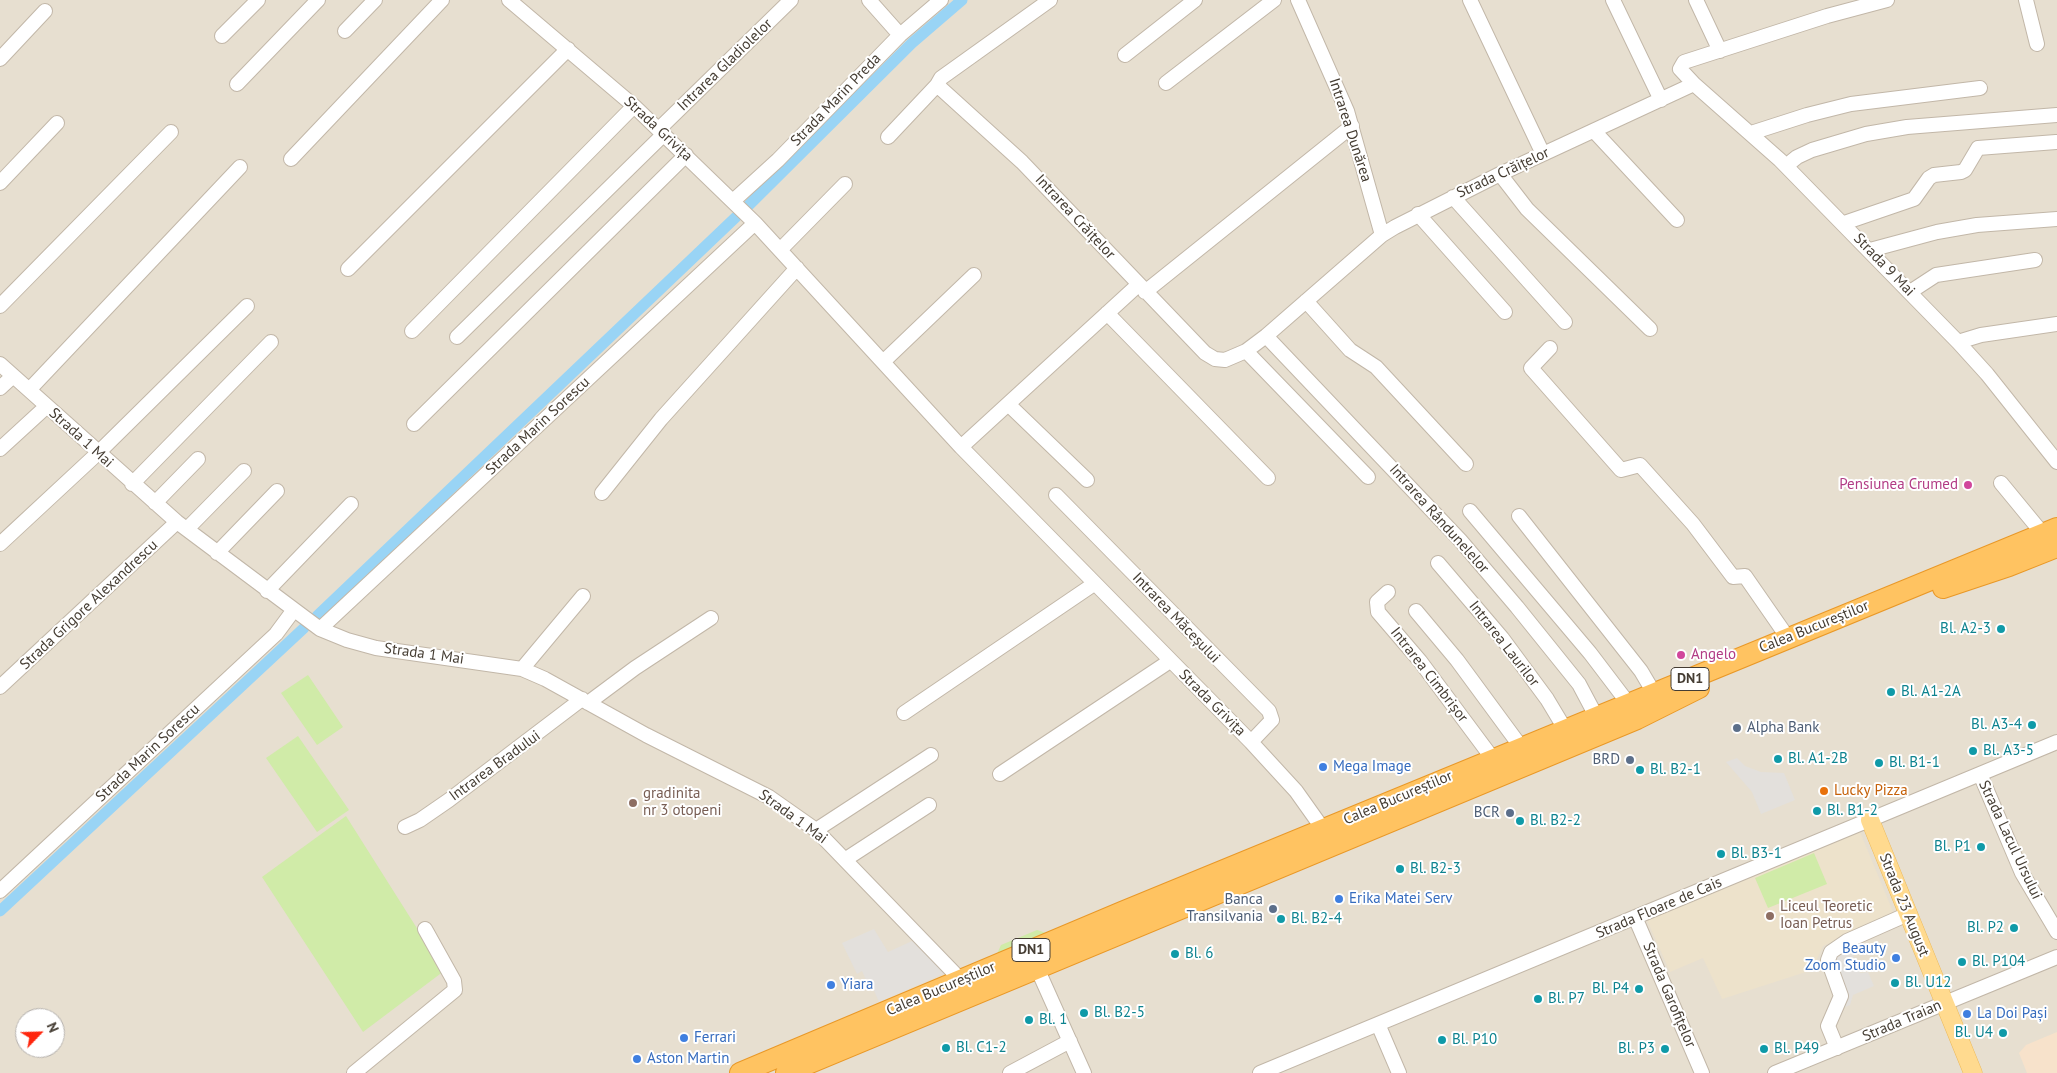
<!DOCTYPE html>
<meta charset="utf-8">
<style>
body{margin:0}
#map{position:relative;width:2057px;height:1073px;overflow:hidden;background:#f3ede3;font-family:"PT Sans",sans-serif}
canvas{display:block}
.north{position:absolute;left:15px;top:1008px;width:50px;height:50px;box-sizing:border-box;background:#fff;border:1px solid #b5b1ad;border-radius:50%;rotate:66deg;font-size:14px;font-weight:700;line-height:20px;text-align:center;color:#453d33}
.north::after{content:'';display:block;margin:auto;width:18px;height:22px;background:#ff260d;clip-path:polygon(50% 0,100% 100%,50% 72%,0 100%)}
</style>
<div id="map">
<canvas width="2057" height="1073"></canvas>
<div class="north">N</div>
</div>
<script>
const ctx = document.querySelector('canvas').getContext('2d');
ctx.lineJoin = 'round';
function paint(path, color) {
  ctx.fillStyle = color;
  ctx.fill(path, 'evenodd');
}
function toPath(rows) {
  const path = new Path2D();
  for (const r of rows) {
    path.moveTo(r[0], r[1]);
    for (let i = 2; i < r.length; i += 2) path.lineTo(r[i], r[i + 1]);
  }
  return path;
}
function trace(path, color, width, dash) {
  ctx.strokeStyle = color;
  ctx.lineWidth = width;
  ctx.lineCap = dash ? 'butt' : 'round';
  ctx.setLineDash(dash || []);
  ctx.stroke(path);
}
function label(font, color, halo, rows, align = 'center') {
  ctx.font = font + ' "PT Sans",sans-serif';
  ctx.lineWidth = 4;
  ctx.setLineDash([]);
  ctx.textBaseline = 'middle';
  ctx.strokeStyle = halo;
  ctx.fillStyle = color;
  for (const [text, x, y, turn = 0] of rows) {
    ctx.save();
    ctx.translate(x, y);
    ctx.rotate((+turn || 0) * Math.PI / 180);
    ctx.textAlign = isNaN(turn) ? turn : align;
    if (halo) ctx.strokeText(text, 0, 0);
    ctx.fillText(text, 0, 0);
    ctx.restore();
  }
}
const residential = toPath([
 [0,0,2057,0,2057,1073,0,1073],
 [25,1018,55,1018,55,1048,25,1048]
]);
const commercial = toPath([
 [2057,1032,2057,1073,2027,1073,2019,1053,2026,1045]
]);
const education = toPath([
 [1860,832,1894,914,1823,946,1812,970,1722,999,1703,958,1670,972,1646,918]
]);
const green = toPath([
 [308,675,343,727,317,745,281,693],
 [298,736,349,810,317,832,266,758],
 [346,816,444,971,363,1032,262,877],
 [1814,853,1827,884,1768,908,1755,878],
 [1037,930,1049,934,996,956,1001,945]
]);
const parking = toPath([
 [1737,758,1745,766,1761,772,1784,773,1795,800,1761,814,1752,792,1726,762],
 [874,929,888,952,912,941,945,973,879,1002,869,979,866,980,862,971,857,974,842,943],
 [1847,941,1860,973,1868,972,1874,986,1853,995,1850,1005,1835,1011,1841,996,1828,960]
]);
const canal = toPath([
 [749,205,912,43,962,0],
 [317,616,736,217],
 [0,911,304,628]
]);
const minor = toPath([
 [509,0,634,106,755,223,961,447,1251,742,1296,791,1323,829],
 [869,0,900,35],
 [1298,0,1347,111,1382,235],
 [1470,0,1543,154],
 [1613,0,1661,100],
 [1696,0,1720,51],
 [1887,0,1827,16,1684,62,1680,69,1694,84,1780,160,1958,342,1987,374,2057,462],
 [2026,0,2037,44],
 [345,31,375,0],
 [222,36,258,0],
 [1125,55,1195,0],
 [0,59,45,11],
 [1166,83,1274,0],
 [237,84,318,0],
 [937,85,1022,162,1205,353,1215,359,1225,360,1246,351,1266,336,1382,235,1395,227,1500,174,1694,84],
 [659,129,791,0],
 [1594,131,1677,220],
 [1751,133,1807,115,1851,104,1980,88],
 [888,137,937,85,941,78,1050,0],
 [291,159,442,0],
 [1786,166,1797,157,1812,150,1866,134,1907,127,2057,115],
 [1500,174,1527,209,1650,329],
 [0,183,57,123],
 [1453,197,1565,322],
 [733,201,778,160,900,35,941,0],
 [1418,214,1505,312],
 [1844,223,1914,199,1929,178,1934,175,1961,172,1965,170,1978,148,2056,142],
 [780,250,845,184],
 [1870,250,1937,232,1977,225,2057,219],
 [348,269,568,49],
 [1145,292,1352,126],
 [1910,292,1936,275,2035,260],
 [1306,301,1350,350,1376,367,1466,464],
 [0,306,171,132],
 [1107,313,1268,478],
 [412,331,634,106],
 [1266,336,1460,540,1517,607,1579,684,1596,716],
 [457,337,664,134],
 [1958,342,1981,335,2057,324],
 [1550,348,1531,368,1621,470,1640,465,1693,524,1733,577,1745,576,1788,638],
 [1246,351,1368,477],
 [883,362,974,275],
 [0,364,177,522,320,629,347,640,376,648,522,669,545,679,646,735,769,797,816,830,961,980],
 [0,388,13,376],
 [29,390,240,167],
 [1008,404,1087,480],
 [414,424,686,155],
 [961,447,1138,285],
 [0,449,47,406],
 [2001,483,2043,534],
 [132,484,271,342],
 [602,493,661,419,797,268],
 [1056,495,1269,711,1272,720,1251,742],
 [155,503,198,459],
 [1470,511,1590,653,1628,703],
 [1519,516,1641,671,1654,693],
 [187,529,244,471],
 [0,544,98,453,247,306],
 [217,553,277,491],
 [1438,563,1502,638,1547,699,1565,729],
 [267,591,351,504],
 [1388,592,1377,602,1378,612,1420,661,1493,759],
 [1416,611,1457,660,1521,747],
 [320,629,755,223],
 [522,669,583,596],
 [0,687,177,522],
 [588,703,635,668,711,618],
 [904,713,1094,584],
 [1000,774,1170,661],
 [1980,774,2022,873,2057,932],
 [405,827,420,820,449,800,582,699],
 [816,830,931,755],
 [846,859,929,805],
 [0,891,276,634,293,611],
 [1635,917,1702,1073],
 [1037,968,1084,1073],
 [1378,1024,1399,1073],
 [1837,1048,1828,1026,1841,996,1828,960,1831,952,1847,941,1908,914],
 [354,1073,455,990,454,981,425,929],
 [1010,1073,1070,1041],
 [1260,1073,2057,742],
 [1775,1073,2057,957]
]);
const major = toPath([
 [1870,820,1973,1073]
]);
const highway = toPath([
 [1943,588,2009,566,2057,547],
 [740,1073,1122,912,2057,528],
 [786,1073,1637,719,1699,688]
]);
const markers = [
 [1968,485,5,"#d1479c"],
 [2001,629,5,"#0f9aa8"],
 [1681,655,5,"#d1479c"],
 [1891,692,5,"#0f9aa8"],
 [2032,725,5,"#0f9aa8"],
 [1737,728,5,"#5c6f8a"],
 [1973,751,5,"#0f9aa8"],
 [1778,759,5,"#0f9aa8"],
 [1630,760,5,"#5c6f8a"],
 [1879,763,5,"#0f9aa8"],
 [1323,767,5,"#3f7fe0"],
 [1640,770,5,"#0f9aa8"],
 [1824,791,5,"#e8710a"],
 [633,803,5,"#8d6e63"],
 [1817,811,5,"#0f9aa8"],
 [1510,813,5,"#5c6f8a"],
 [1520,821,5,"#0f9aa8"],
 [1981,847,5,"#0f9aa8"],
 [1721,854,5,"#0f9aa8"],
 [1400,869,5,"#0f9aa8"],
 [1339,899,5,"#3f7fe0"],
 [1273,909,5,"#5c6f8a"],
 [1770,916,5,"#8d6e63"],
 [1281,919,5,"#0f9aa8"],
 [2014,928,5,"#0f9aa8"],
 [1175,954,5,"#0f9aa8"],
 [1896,958,5,"#3f7fe0"],
 [1962,962,5,"#0f9aa8"],
 [1895,983,5,"#0f9aa8"],
 [831,985,5,"#3f7fe0"],
 [1639,989,5,"#0f9aa8"],
 [1538,999,5,"#0f9aa8"],
 [1084,1013,5,"#0f9aa8"],
 [1967,1014,5,"#3f7fe0"],
 [1029,1020,5,"#0f9aa8"],
 [2003,1033,5,"#0f9aa8"],
 [684,1038,5,"#3f7fe0"],
 [1442,1040,5,"#0f9aa8"],
 [946,1048,5,"#0f9aa8"],
 [1665,1049,5,"#0f9aa8"],
 [1764,1049,5,"#0f9aa8"],
 [637,1059,5,"#3f7fe0"]
];
const shields = [
 [1690,679,38],
 [1031,950,38]
];
const shieldNames = [
 ["DN1",1690,679],
 ["DN1",1031,950]
];
const streetNames = [
 ["Intrarea Gladiolelor",725,65,-44],
 ["Strada Marin Preda",836,100,-46],
 ["Strada Grivița",658,129,43],
 ["Intrarea Dunărea",1350,130,72],
 ["Strada Crăițelor",1503,173,-25],
 ["Intrarea Crăițelor",1075,217,47],
 ["Strada 9 Mai",1884,265,46],
 ["Strada Marin Sorescu",538,426,-43],
 ["Strada 1 Mai",81,438,42],
 ["Intrarea Rândunelelor",1439,519,48],
 ["Strada Grigore Alexandrescu",89,605,-43],
 ["Intrarea Măceșului",1176,618,46],
 ["Calea Bucureștilor",1814,627,-22],
 ["Intrarea Laurilor",1504,644,52],
 ["Strada 1 Mai",424,654,8],
 ["Intrarea Cimbrișor",1429,675,52],
 ["Strada Grivița",1212,703,45],
 ["Strada Marin Sorescu",148,753,-43],
 ["Intrarea Bradului",495,766,-36],
 ["Calea Bucureștilor",1398,798,-23],
 ["Strada 1 Mai",793,817,36],
 ["Strada Lacul Ursului",2010,840,65],
 ["Strada 23 August",1904,905,68],
 ["Strada Floare de Cais",1659,908,-23],
 ["Calea Bucureștilor",941,989,-23],
 ["Strada Garofițelor",1669,995,67],
 ["Strada Traian",1902,1021,-23]
];
const hotelNames = [
 ["Pensiunea Crumed",1958,485],
 ["Angelo",1691,655,"left"]
];
const cultureNames = [
 ["Bl. A2-3",1991,629,"right"],
 ["Bl. A1-2A",1901,692],
 ["Bl. A3-4",2022,725,"right"],
 ["Bl. A3-5",1983,751],
 ["Bl. A1-2B",1788,759],
 ["Bl. B1-1",1889,763],
 ["Bl. B2-1",1650,770],
 ["Bl. B1-2",1827,811],
 ["Bl. B2-2",1530,821],
 ["Bl. P1",1971,847,"right"],
 ["Bl. B3-1",1731,854],
 ["Bl. B2-3",1410,869],
 ["Bl. B2-4",1291,919],
 ["Bl. P2",2004,928,"right"],
 ["Bl. 6",1185,954],
 ["Bl. P104",1972,962],
 ["Bl. U12",1905,983],
 ["Bl. P4",1629,989,"right"],
 ["Bl. P7",1548,999],
 ["Bl. B2-5",1094,1013],
 ["Bl. 1",1039,1020],
 ["Bl. U4",1993,1033,"right"],
 ["Bl. P10",1452,1040],
 ["Bl. C1-2",956,1048],
 ["Bl. P3",1655,1049,"right"],
 ["Bl. P49",1774,1049]
];
const serviceNames = [
 ["Alpha Bank",1747,728,"left"],
 ["BRD",1620,760],
 ["BCR",1500,813],
 ["Banca",1263,900],
 ["Transilvania",1263,917]
];
const shopNames = [
 ["Mega Image",1333,767],
 ["Erika Matei Serv",1349,899],
 ["Beauty",1886,949,"right"],
 ["Zoom Studio",1886,966,"right"],
 ["Yiara",841,985],
 ["La Doi Pași",1977,1014],
 ["Ferrari",694,1038],
 ["Aston Martin",647,1059]
];
const foodNames = [
 ["Lucky Pizza",1834,791]
];
const educationNames = [
 ["gradinita",643,794],
 ["nr 3 otopeni",643,811],
 ["Liceul Teoretic",1780,907],
 ["Ioan Petrus",1780,924]
];
paint(residential, '#e7dfd0');
paint(commercial, '#f7e2cb');
paint(education, '#ede2cb');
paint(green, '#d0eba8');
paint(parking, '#e3e0dc');
trace(canal, '#99d4f5', 11);
trace(minor, '#c2b7a8', 16);
trace(major, '#ecb857', 19);
trace(highway, '#e99827', 22);
trace(minor, '#fff', 14);
trace(major, '#ffda8f', 18);
trace(highway, '#ffc361', 20);
for (const [x, y, r, color] of markers) {
  const dot = new Path2D();
  dot.arc(x, y, r, 0, 2 * Math.PI);
  ctx.fillStyle = color;
  ctx.fill(dot);
  trace(dot, '#fff', 2);
}
for (const [x, y, w] of shields) {
  const box = new Path2D();
  box.roundRect(x - w / 2, y - 11.5, w, 23, 4);
  ctx.fillStyle = '#fff';
  ctx.fill(box);
  trace(box, '#453d33', 1);
}
label('bold 14px', '#453d33', null, shieldNames);
label('15px', '#453d33', '#fff', streetNames);
label('15px', '#b23c85', '#fff', hotelNames, 'right');
label('15px', '#0d838f', '#fff', cultureNames, 'left');
label('15px', '#4e5e75', '#fff', serviceNames, 'right');
label('15px', '#366cbe', '#fff', shopNames, 'left');
label('15px', '#c56008', '#fff', foodNames, 'left');
label('15px', '#785e54', '#fff', educationNames, 'left');
</script>
